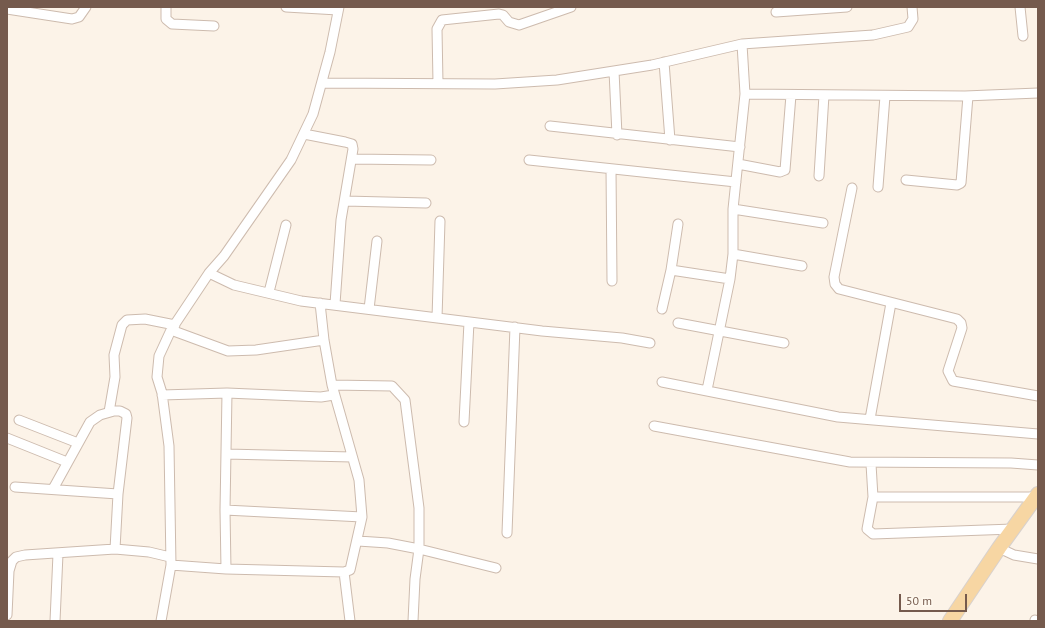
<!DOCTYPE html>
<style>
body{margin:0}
#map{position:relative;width:1045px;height:628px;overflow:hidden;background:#fcf3e8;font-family:"PT Sans",sans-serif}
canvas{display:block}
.frame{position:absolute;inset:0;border:8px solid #755a4d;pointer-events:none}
.scale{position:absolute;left:899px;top:594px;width:68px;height:18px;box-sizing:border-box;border:2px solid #755a4d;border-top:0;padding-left:5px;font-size:12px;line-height:14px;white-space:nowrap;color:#755a4d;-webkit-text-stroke:3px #fef8ee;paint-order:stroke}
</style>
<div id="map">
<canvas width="1045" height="628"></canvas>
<div class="frame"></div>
<div class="scale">50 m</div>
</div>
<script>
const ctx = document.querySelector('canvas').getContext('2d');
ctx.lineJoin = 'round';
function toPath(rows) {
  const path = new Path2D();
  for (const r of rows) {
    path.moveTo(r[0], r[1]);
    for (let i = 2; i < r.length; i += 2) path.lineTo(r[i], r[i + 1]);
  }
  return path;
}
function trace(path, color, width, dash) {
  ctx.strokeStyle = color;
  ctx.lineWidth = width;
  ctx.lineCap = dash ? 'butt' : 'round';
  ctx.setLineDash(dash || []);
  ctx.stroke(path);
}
const minor = toPath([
 [166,7,166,19,172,24,214,26],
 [286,7,338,10],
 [1020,7,1023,36],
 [7,9,72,19,79,17,86,7],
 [776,12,847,7],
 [664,62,670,140],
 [614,71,617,135],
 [322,83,495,84,557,80,652,65,742,44,873,35,908,27,913,19,912,7],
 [438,83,437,29,442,20,499,14,503,15,509,22,519,25,571,7],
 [745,94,965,96,1038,93],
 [550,126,740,147],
 [304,134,345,142,352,144,353,149,341,220,335,304],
 [352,159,431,160],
 [529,160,736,182],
 [738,164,780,172,785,170,791,95],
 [611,169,612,281],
 [819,176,824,95],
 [906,180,957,185,961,183,968,96],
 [878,187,885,96],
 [852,188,834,277,835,284,839,289,957,319,961,323,962,328,948,371,953,381,1038,396],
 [345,201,426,203],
 [733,209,823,223],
 [678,224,671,270,730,279],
 [733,254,802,266],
 [209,273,234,285,301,301,542,331,622,338,650,343],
 [269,292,286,225],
 [369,309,377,241],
 [662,309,671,270],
 [437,318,440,221],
 [678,323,784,343],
 [171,330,228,351,256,350,324,340],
 [662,382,838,417,1038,434],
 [332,385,392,386,405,400,419,508,419,549,415,579,413,621],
 [707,390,730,279,733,254,733,209,745,94,742,44],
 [162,395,227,393,321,397,334,395],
 [109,412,115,377,114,355,122,325,127,320,145,319,175,325],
 [870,419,891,303],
 [19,420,78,443],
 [464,422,469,322],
 [654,426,850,462,1011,463,1038,465],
 [7,438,67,462],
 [226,454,352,457],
 [871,464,873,497,867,529,873,534,1013,529],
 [15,487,118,494],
 [53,489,90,422,100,415,114,411,120,411,126,414,127,418,118,494,115,549],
 [873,497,1036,497],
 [225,510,227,393],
 [507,533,515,327],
 [358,541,388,543,419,549,496,568],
 [999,548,1014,555,1038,559],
 [171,565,169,446,162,393,157,377,159,356,171,330,209,273,224,256,291,160,313,114,330,52,339,7],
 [226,569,225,510,362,517],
 [344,572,350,621],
 [7,615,9,571,12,561,16,557,25,555,115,549,149,552,170,557],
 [1035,620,1037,621],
 [55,621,58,554],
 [161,621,171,565,226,569,344,572,350,570,362,517,359,480,332,385,324,340,320,303]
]);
const primary = toPath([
 [950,621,999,548,1038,494]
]);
trace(minor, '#cdbbae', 11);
trace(primary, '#d8d1cd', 16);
trace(minor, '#fff', 9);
trace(primary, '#f7d6a3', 14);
</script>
